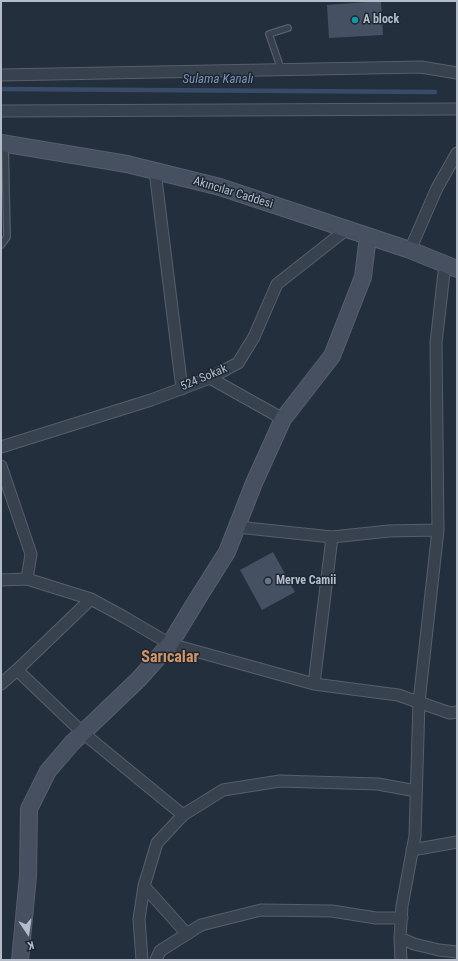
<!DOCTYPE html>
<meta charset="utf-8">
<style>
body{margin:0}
#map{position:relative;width:458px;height:961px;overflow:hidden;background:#242f3e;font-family:"Roboto Condensed",sans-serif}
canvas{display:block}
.frame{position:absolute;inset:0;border:2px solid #b4bcc9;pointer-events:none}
.north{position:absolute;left:8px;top:913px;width:40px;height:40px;-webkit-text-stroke:3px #1d2633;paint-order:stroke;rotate:167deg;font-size:11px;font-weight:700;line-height:16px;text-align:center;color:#b4bcc9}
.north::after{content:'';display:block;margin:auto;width:14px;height:18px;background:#b4bcc9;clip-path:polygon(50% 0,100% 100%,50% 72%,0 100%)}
</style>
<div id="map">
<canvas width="458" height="961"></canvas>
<div class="frame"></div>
<div class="north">K</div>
</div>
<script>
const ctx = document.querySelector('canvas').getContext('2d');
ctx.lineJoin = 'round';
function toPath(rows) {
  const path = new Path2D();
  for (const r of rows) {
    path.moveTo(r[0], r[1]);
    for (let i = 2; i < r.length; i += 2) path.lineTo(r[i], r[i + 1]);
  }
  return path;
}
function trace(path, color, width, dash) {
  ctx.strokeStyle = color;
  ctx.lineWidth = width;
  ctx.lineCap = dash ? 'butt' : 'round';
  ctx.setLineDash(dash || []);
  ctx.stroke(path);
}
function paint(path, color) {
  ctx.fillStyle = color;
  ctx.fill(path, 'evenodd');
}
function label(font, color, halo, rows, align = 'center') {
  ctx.font = font + ' "Roboto Condensed",sans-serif';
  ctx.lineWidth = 3;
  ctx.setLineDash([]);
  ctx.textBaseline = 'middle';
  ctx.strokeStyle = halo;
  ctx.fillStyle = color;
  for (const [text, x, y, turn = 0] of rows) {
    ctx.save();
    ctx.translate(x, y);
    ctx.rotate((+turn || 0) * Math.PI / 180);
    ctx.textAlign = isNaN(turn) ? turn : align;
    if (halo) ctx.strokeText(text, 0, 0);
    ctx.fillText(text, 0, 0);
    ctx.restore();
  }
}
const stream = toPath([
 [1,89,435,92]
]);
const building = toPath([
 [381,1,383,35,329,38,327,5],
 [273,552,295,592,262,610,240,570]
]);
const lane = toPath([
 [281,69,269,34,288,28],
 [1,245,7,237,5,145]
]);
const street = toPath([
 [1,75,421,67,457,73],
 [1,111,457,109],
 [155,171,182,389],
 [410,250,437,188,457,153],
 [210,378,283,419],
 [1,447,151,400,210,378,238,363,254,337,277,284,347,229],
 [1,466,31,554,27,579],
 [237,527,332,537,389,531,438,530],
 [1,580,27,579,91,599,124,617,170,644,314,684,398,695,450,713,457,712],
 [17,670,83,733,183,815],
 [1,684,17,670,91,599],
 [314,684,332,537],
 [412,850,457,842],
 [144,886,187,934],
 [400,938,414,944,439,950,457,952],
 [142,960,139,919,144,886,157,843,183,815,223,790,280,781,378,784,416,791],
 [156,960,160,951,201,925,261,910,332,911,376,918,402,918],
 [401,960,400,938,402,906,415,836,419,702,438,530,436,343,445,264]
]);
const secondary = toPath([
 [1,143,127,164,220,187,410,250,457,269],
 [20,960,28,876,29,809,48,771,72,743,139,679,170,644,198,598,227,552,254,483,283,419,332,356,363,277,368,236]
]);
const markers = [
 [355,20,4,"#0f9aa8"],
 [268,581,4,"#6b7280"]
];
const poiNames = [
 ["A block",363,20],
 ["Merve Camii",276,581]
];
const streetNames = [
 ["Akıncılar Caddesi",233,193,17],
 ["524 Sokak",204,378,-23]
];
const waterNames = [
 ["Sulama Kanalı",218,80]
];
const districtNames = [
 ["Sarıcalar",170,658]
];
trace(stream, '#394c67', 4.5);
paint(building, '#455162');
trace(lane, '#565f6c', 8);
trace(street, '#565f6c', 13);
trace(secondary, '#565f6c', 18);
trace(lane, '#38414e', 5.5);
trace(street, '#38414e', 11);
trace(secondary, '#465061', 16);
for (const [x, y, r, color] of markers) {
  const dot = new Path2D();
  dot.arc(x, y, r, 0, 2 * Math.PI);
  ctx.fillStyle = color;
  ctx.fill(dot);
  trace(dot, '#1d2633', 1.5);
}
label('bold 12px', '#b4bcc9', '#1d2633', poiNames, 'left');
label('12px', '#b4bcc9', '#1d2633', streetNames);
label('italic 13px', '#7c92b1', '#1d2633', waterNames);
label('bold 16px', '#d59563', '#1d2633', districtNames);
</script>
